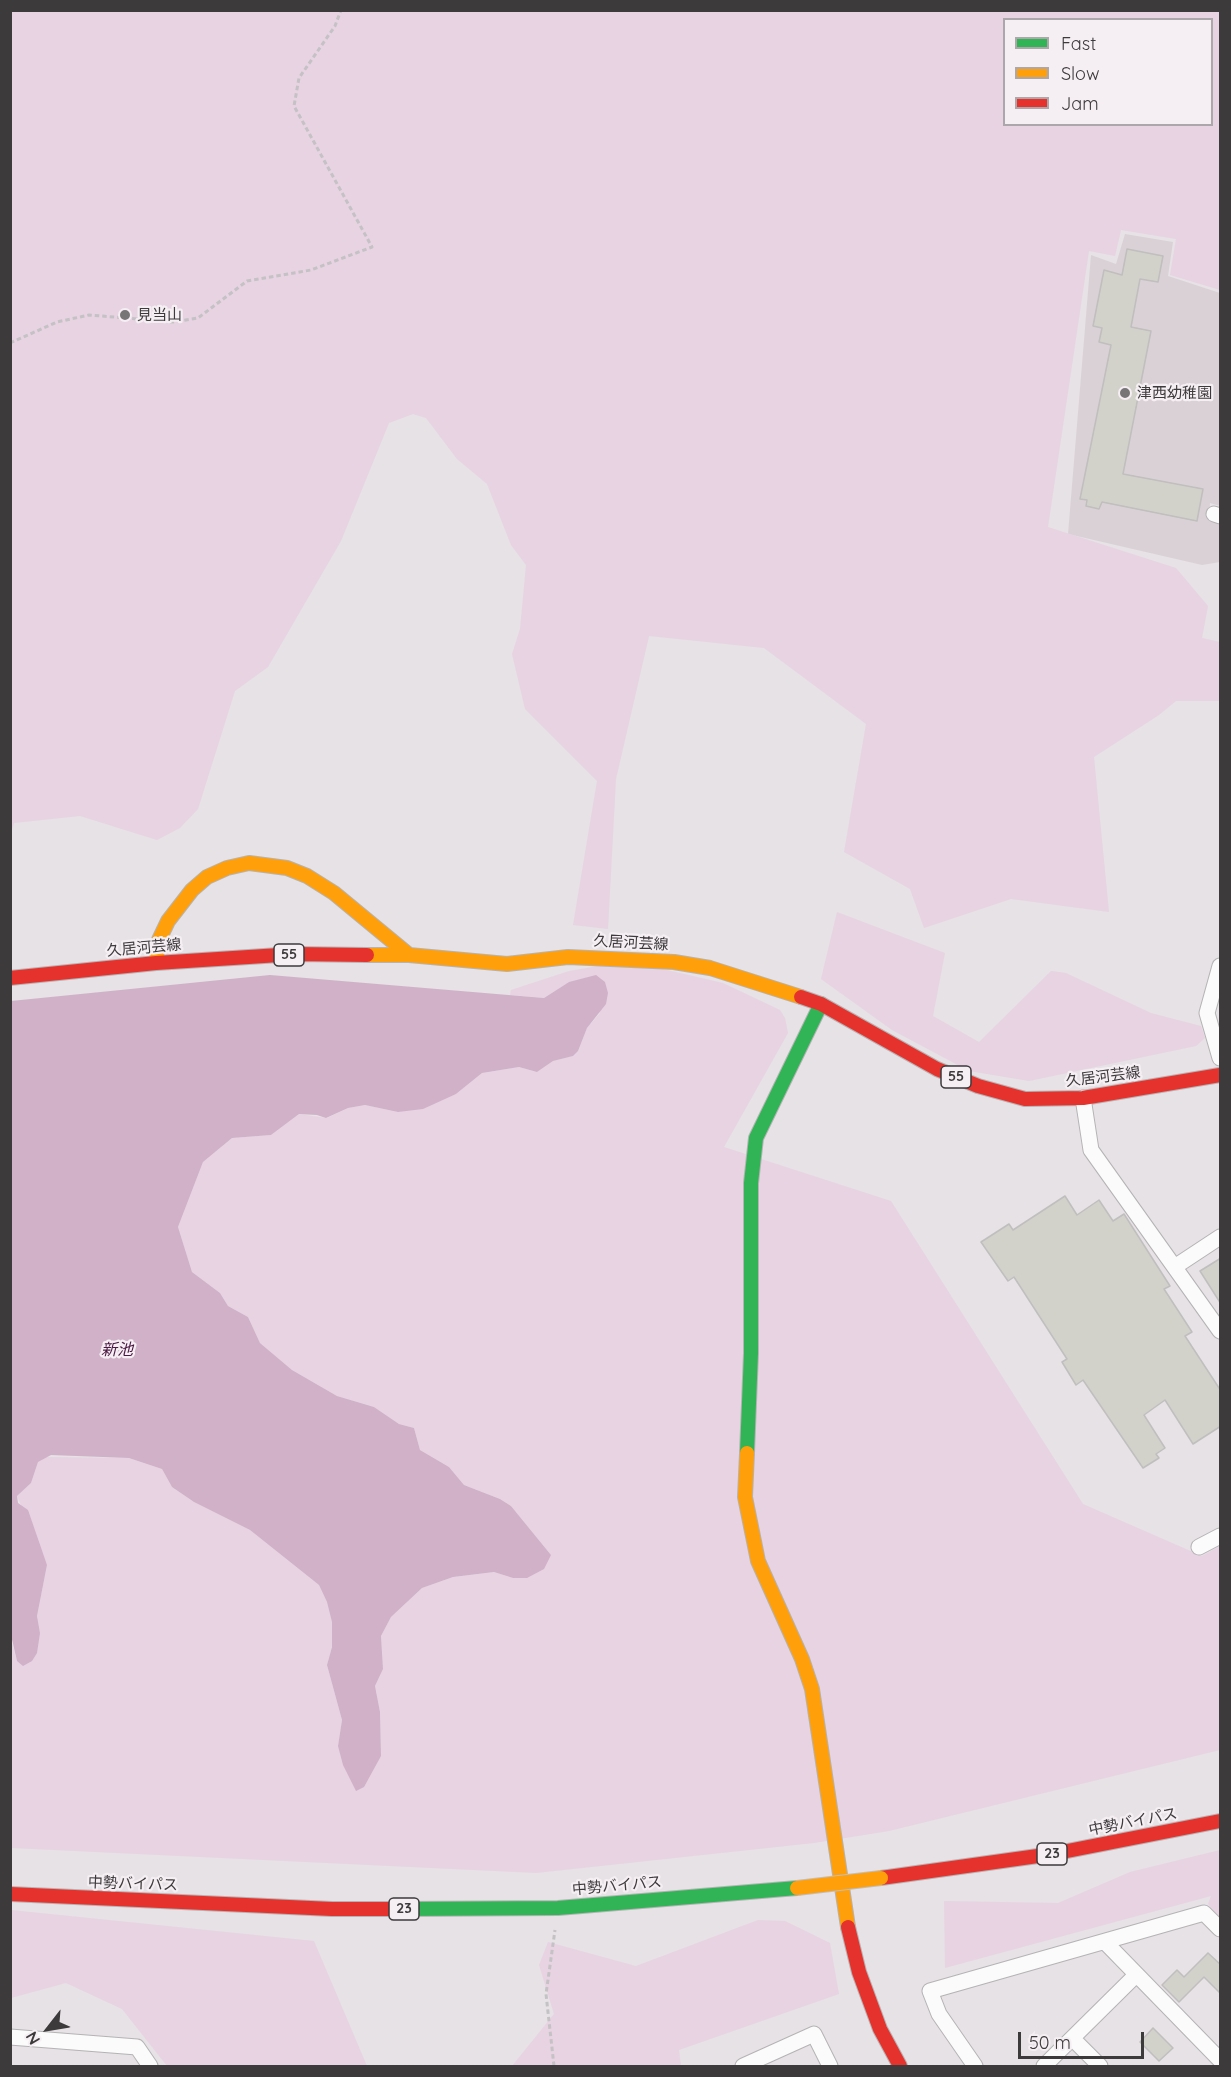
<!DOCTYPE html>
<meta charset="utf-8">
<style>
body{margin:0}
#map{position:relative;width:1231px;height:2077px;overflow:hidden;background:#e6e2e5;font-family:Quicksand,sans-serif}
canvas{display:block}
.frame{position:absolute;inset:0;border:12px solid #3d3a3c;pointer-events:none}
.legend{position:absolute;left:1003px;top:18px;width:210px;height:108px;box-sizing:border-box;background:#f5eff3;border:2px solid #aba7aa;margin:0;padding:8px 10px;list-style:none;font-size:18px;color:#3d3a3c}
.legend li{display:flex;align-items:center;gap:12px;height:30px}
.legend b{width:30px;border:2px solid #aba7aa}
.north{position:absolute;left:18px;top:1999px;width:60px;height:60px;-webkit-text-stroke:4px #f5eff3;paint-order:stroke;rotate:239deg;font-size:16px;font-weight:700;line-height:24px;text-align:center;color:#3d3a3c}
.north::after{content:'';display:block;margin:auto;width:21px;height:27px;background:#3d3a3c;clip-path:polygon(50% 0,100% 100%,50% 72%,0 100%)}
.scale{position:absolute;left:1018px;top:2032px;width:126px;height:27px;box-sizing:border-box;border:3px solid #3d3a3c;border-top:0;padding-left:8px;font-size:18px;line-height:21px;white-space:nowrap;color:#3d3a3c;-webkit-text-stroke:4px #f5eff3;paint-order:stroke}
</style>
<div id="map">
<canvas width="1231" height="2077"></canvas>
<div class="frame"></div>
<ul class="legend">
<li><b style="height:8px;background:#30b455"></b>Fast</li>
<li><b style="height:8px;background:#ff9f0a"></b>Slow</li>
<li><b style="height:8px;background:#e5322d"></b>Jam</li>
</ul>
<div class="north">N</div>
<div class="scale">50 m</div>
</div>
<script>
const ctx = document.querySelector('canvas').getContext('2d');
ctx.lineJoin = 'round';
function paint(path, color) {
  ctx.fillStyle = color;
  ctx.fill(path, 'evenodd');
}
function toPath(rows) {
  const path = new Path2D();
  for (const r of rows) {
    path.moveTo(r[0], r[1]);
    for (let i = 2; i < r.length; i += 2) path.lineTo(r[i], r[i + 1]);
  }
  return path;
}
function trace(path, color, width, dash) {
  ctx.strokeStyle = color;
  ctx.lineWidth = width;
  ctx.lineCap = dash ? 'butt' : 'round';
  ctx.setLineDash(dash || []);
  ctx.stroke(path);
}
function label(font, color, halo, rows, align = 'center') {
  ctx.font = font + ' Quicksand,"Noto Sans JP",sans-serif';
  ctx.lineWidth = 4.5;
  ctx.setLineDash([]);
  ctx.textBaseline = 'middle';
  ctx.strokeStyle = halo;
  ctx.fillStyle = color;
  for (const [text, x, y, turn = 0] of rows) {
    ctx.save();
    ctx.translate(x, y);
    ctx.rotate((+turn || 0) * Math.PI / 180);
    ctx.textAlign = isNaN(turn) ? turn : align;
    if (halo) ctx.strokeText(text, 0, 0);
    ctx.fillText(text, 0, 0);
    ctx.restore();
  }
}
const built = toPath([
 [1125,234,1173,242,1168,276,1220,293,1220,506,1210,503,1209,520,1220,524,1220,562,1202,565,1068,534,1091,255,1116,264]
]);
const green = toPath([
 [11,10,1220,11,1220,290,1170,275,1176,239,1121,230,1115,256,1089,251,1048,527,1176,568,1208,606,1202,638,1220,642,1220,701,1176,701,1159,715,1094,757,1109,912,1011,899,924,928,910,889,844,852,866,724,764,648,649,636,616,779,608,929,573,925,597,781,525,709,512,654,520,629,526,565,511,545,487,484,457,459,426,418,413,414,389,423,341,541,268,667,235,691,198,809,180,828,157,840,80,816,14,823,11,833],
 [1004,20,1212,20,1212,124,1004,124],
 [837,912,945,953,933,1016,979,1042,1051,971,1066,973,1151,1013,1201,1026,1205,1038,1196,1046,1029,1081,969,1071,892,1030,821,979],
 [604,965,654,967,723,983,780,1010,785,1018,788,1033,724,1147,891,1201,1083,1504,1202,1556,1220,1546,1220,1750,889,1831,814,1843,536,1873,11,1848,10,1635,17,1661,40,1633,37,1616,47,1565,17,1496,31,1483,38,1462,45,1457,129,1458,162,1469,172,1487,194,1502,250,1530,319,1585,327,1602,332,1622,332,1647,327,1665,342,1720,338,1746,375,1765,381,1756,380,1712,375,1686,383,1669,381,1636,391,1617,422,1588,453,1577,494,1572,513,1578,551,1555,511,1506,500,1499,464,1485,449,1467,420,1450,414,1428,399,1424,374,1407,337,1396,292,1370,260,1343,248,1317,228,1306,220,1293,192,1272,178,1227,203,1162,232,1138,271,1135,299,1114,327,1118,348,1108,365,1105,398,1112,456,1094,482,1073,519,1067,537,1072,553,1061,573,1056,578,1051,587,1028,600,1013,569,982,544,998,510,995,511,990,569,971],
 [1220,1850,1220,1917,1208,1904,1211,1896,945,1968,944,1901,1058,1903,1130,1872],
 [11,1910,314,1941,367,2066,167,2066,122,2009,66,1983,11,1998],
 [758,1920,785,1921,830,1943,839,1994,679,2050,681,2066,512,2066,554,2014,539,1965,548,1942,636,1966]
]);
const water = toPath([
 [270,975,544,998,569,982,596,975,605,982,608,993,606,1004,587,1028,578,1051,573,1056,553,1061,537,1072,519,1067,482,1073,456,1094,423,1109,398,1112,365,1105,348,1108,326,1118,317,1115,299,1114,271,1135,232,1138,203,1162,178,1227,192,1272,220,1293,228,1306,248,1317,260,1343,292,1370,337,1396,374,1407,399,1424,414,1428,420,1450,449,1467,464,1485,500,1499,511,1506,551,1555,544,1569,527,1578,513,1578,494,1572,453,1577,422,1588,391,1617,381,1636,383,1669,375,1686,380,1712,381,1756,364,1787,356,1791,343,1765,338,1746,342,1720,327,1665,332,1647,332,1622,327,1602,319,1585,250,1530,194,1502,172,1487,162,1469,129,1458,51,1455,38,1462,31,1483,17,1496,18,1503,28,1510,47,1565,37,1616,40,1633,37,1653,32,1661,23,1666,17,1661,11,1635,11,1001]
]);
const building = toPath([
 [1127,249,1163,256,1158,282,1140,279,1131,327,1151,331,1123,474,1203,489,1197,521,1102,502,1099,509,1086,506,1087,500,1080,499,1111,345,1099,342,1102,328,1093,326,1104,270,1122,275,1127,249],
 [1065,1196,1077,1215,1099,1200,1113,1221,1124,1214,1170,1286,1164,1289,1192,1332,1185,1336,1221,1391,1221,1426,1193,1444,1165,1400,1144,1415,1165,1448,1156,1454,1159,1458,1143,1468,1083,1380,1076,1385,1062,1362,1067,1359,1014,1277,1008,1281,981,1242,1009,1224,1013,1230,1065,1196],
 [1221,1258,1221,1304,1200,1271,1221,1258],
 [1208,1953,1221,1965,1221,1994,1204,1977,1179,2002,1162,1985,1177,1970,1184,1977,1208,1953],
 [1153,2028,1173,2048,1159,2061,1140,2042,1153,2028]
]);
const path = toPath([
 [10,343,57,322,89,315,173,322,198,318,247,281,311,270,372,247,294,106,299,78,335,26,341,10],
 [554,2066,546,1994,555,1930]
]);
const street = toPath([
 [1214,514,1220,516],
 [1220,966,1207,1013,1220,1058],
 [1083,1098,1091,1150,1220,1331],
 [1176,1266,1220,1237],
 [1199,1547,1220,1536],
 [1105,1942,1220,2060],
 [10,2037,137,2047,150,2066],
 [1073,2039,1100,2066],
 [743,2066,814,2034,830,2066],
 [975,2066,939,2014,930,1991,1204,1913,1220,1929],
 [1044,2066,1136,1975]
]);
const fast = toPath([
 [747,1453,751,1353,751,1183,756,1138,821,1004],
 [401,1909,558,1908,797,1888]
]);
const slow = toPath([
 [367,955,409,955,507,964,568,957,674,962,710,968,801,997],
 [156,963,159,940,168,921,192,890,207,877,227,868,249,863,287,868,307,876,334,893,409,955],
 [747,1453,745,1497,758,1561,802,1659,812,1689,848,1927]
]);
const jam = toPath([
 [10,978,156,963,295,954,367,955],
 [801,997,821,1004,937,1069,978,1086,1025,1099,1083,1098,1220,1075],
 [881,1878,1052,1854,1220,1821],
 [10,1894,332,1909,401,1909],
 [848,1927,859,1972,880,2029,900,2066]
]);
const slowBridge = toPath([
 [797,1888,881,1878]
]);
const markers = [
 [125,315,6,"#787577"],
 [1125,393,6,"#787577"]
];
const shields = [
 [289,955,30],
 [956,1077,30],
 [1052,1854,30],
 [404,1909,30]
];
const shieldNames = [
 ["55",289,955],
 ["55",956,1077],
 ["23",1052,1854],
 ["23",404,1909]
];
const poiNames = [
 ["見当山",137,315],
 ["津西幼稚園",1137,393]
];
const streetNames = [
 ["久居河芸線",631,943,3],
 ["久居河芸線",144,948,-5],
 ["久居河芸線",1103,1077,-7],
 ["中勢バイパス",1133,1822,-11],
 ["中勢バイパス",133,1884,2],
 ["中勢バイパス",617,1886,-5]
];
const waterNames = [
 ["新池",117,1350]
];
paint(built, '#dad1d7');
paint(green, '#e8d3e2');
paint(water, '#d0b1c8');
paint(building, '#d2d2ca');
trace(building, '#c0bebe', 1.5);
trace(street, '#b5b3b5', 17);
trace(fast, '#b5b3b5', 16);
trace(slow, '#b5b3b5', 16);
trace(jam, '#b5b3b5', 16);
trace(path, '#c4c2c4', 3, [4.5, 3]);
trace(street, '#fbfbfb', 15);
trace(fast, '#30b455', 14);
trace(slow, '#ff9f0a', 14);
trace(jam, '#e5322d', 14);
trace(slowBridge, '#c1bec0', 16, []);
trace(slowBridge, '#ff9f0a', 14);
for (const [x, y, r, color] of markers) {
  const dot = new Path2D();
  dot.arc(x, y, r, 0, 2 * Math.PI);
  ctx.fillStyle = color;
  ctx.fill(dot);
  trace(dot, '#f5eff3', 2);
}
for (const [x, y, w] of shields) {
  const box = new Path2D();
  box.roundRect(x - w / 2, y - 11, w, 22, 4.5);
  ctx.fillStyle = '#f5eff3';
  ctx.fill(box);
  trace(box, '#3d3a3c', 1.5);
}
label('bold 14px', '#3d3a3c', null, shieldNames);
label('15px', '#3d3a3c', '#f5eff3', poiNames, 'left');
label('15px', '#3d3a3c', '#f5eff3', streetNames);
label('italic 16px', '#4d1944', '#f5eff3', waterNames);
</script>
